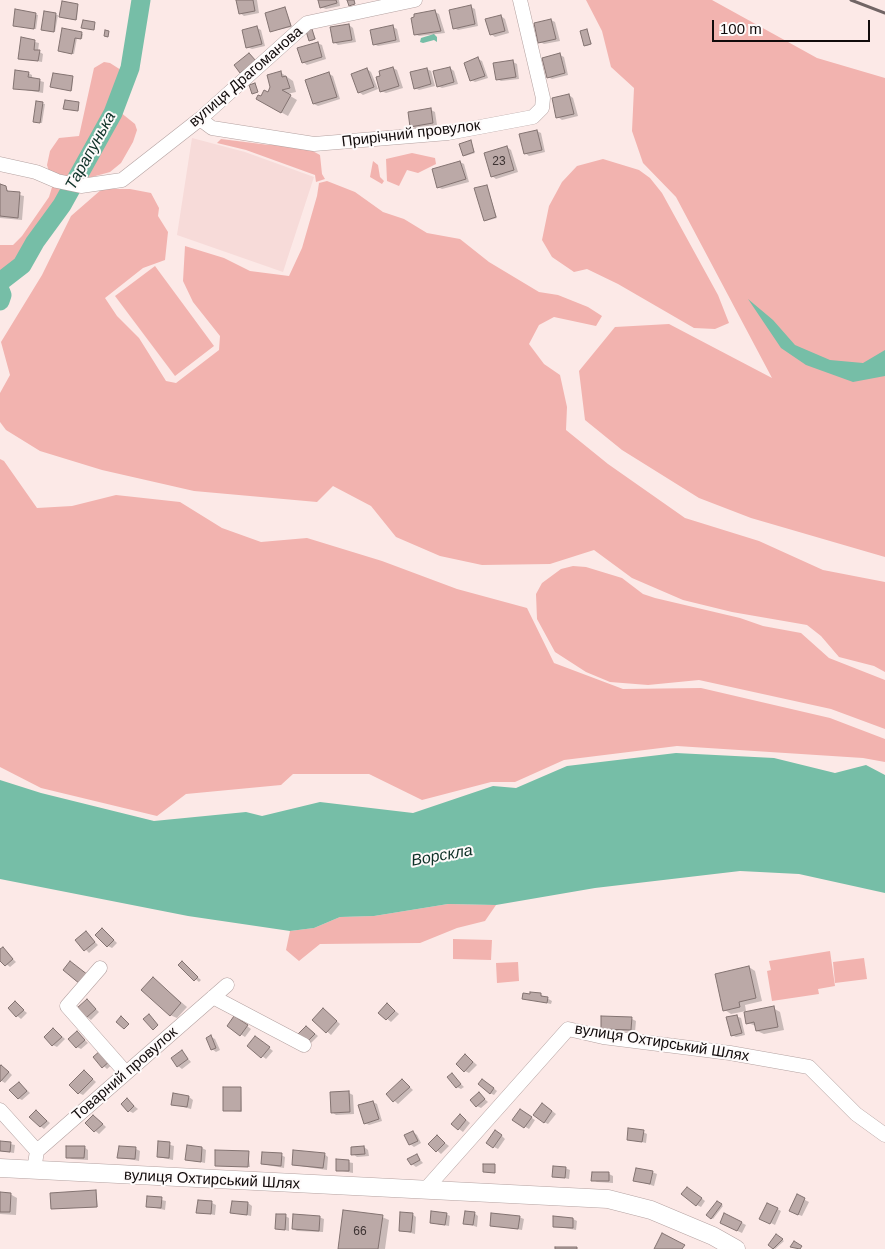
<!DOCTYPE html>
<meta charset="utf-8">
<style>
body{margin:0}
#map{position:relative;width:885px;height:1249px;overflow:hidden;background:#fce9e7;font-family:Arial,sans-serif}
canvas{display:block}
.scale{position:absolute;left:712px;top:20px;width:158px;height:22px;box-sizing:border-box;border:2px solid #110b0b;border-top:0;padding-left:6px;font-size:15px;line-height:18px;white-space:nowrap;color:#110b0b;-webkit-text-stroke:4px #fefafa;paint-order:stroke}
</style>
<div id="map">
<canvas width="885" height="1249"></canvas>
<div class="scale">100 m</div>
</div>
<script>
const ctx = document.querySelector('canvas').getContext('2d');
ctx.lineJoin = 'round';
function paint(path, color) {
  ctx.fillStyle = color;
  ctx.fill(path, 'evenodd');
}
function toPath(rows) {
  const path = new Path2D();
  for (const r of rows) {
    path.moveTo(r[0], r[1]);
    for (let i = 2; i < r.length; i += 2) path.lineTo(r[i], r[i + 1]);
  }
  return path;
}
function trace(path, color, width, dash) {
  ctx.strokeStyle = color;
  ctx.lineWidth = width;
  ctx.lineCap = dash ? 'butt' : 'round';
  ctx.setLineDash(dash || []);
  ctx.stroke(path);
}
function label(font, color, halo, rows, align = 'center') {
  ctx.font = font + ' Arial,sans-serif';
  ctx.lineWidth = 4;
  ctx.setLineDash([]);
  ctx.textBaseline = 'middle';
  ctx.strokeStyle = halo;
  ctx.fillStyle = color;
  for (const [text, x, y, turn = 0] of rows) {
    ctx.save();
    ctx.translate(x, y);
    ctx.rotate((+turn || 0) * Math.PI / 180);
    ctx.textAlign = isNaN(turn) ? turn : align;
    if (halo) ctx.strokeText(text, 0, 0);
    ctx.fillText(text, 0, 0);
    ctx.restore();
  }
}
const built = toPath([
 [192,138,245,152,314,177,283,272,177,235]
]);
const green = toPath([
 [586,0,712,0,817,58,885,78,885,557,751,518,699,498,622,450,585,420,579,371,615,327,669,324,772,378,676,197,643,163,632,131,634,88,611,67,602,31],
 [104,62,110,63,121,70,124,76,118,107,120,112,135,124,137,130,133,142,121,163,110,172,81,180,61,177,49,172,47,165,50,151,59,138,79,136,94,68],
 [221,139,269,145,291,144,298,149,309,149,320,155,322,174,325,179,316,182,315,175,246,150,217,143],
 [412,153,435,158,436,164,418,173,407,170,399,186,387,181,386,159],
 [603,159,639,170,650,178,662,193,718,295,729,323,715,329,694,328,618,284,587,269,574,272,552,257,542,240,549,206,562,182,577,166],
 [373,161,378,165,380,177,384,181,382,184,370,177],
 [327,181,355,192,383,212,404,219,427,233,460,239,489,262,539,292,558,295,588,307,602,316,596,326,554,317,539,325,529,344,544,364,560,375,567,407,566,430,608,464,685,518,759,541,823,570,885,582,885,672,874,666,839,657,821,636,807,625,732,612,683,600,632,578,594,550,550,564,482,565,440,556,396,537,371,506,333,486,317,502,194,491,102,470,40,451,6,430,0,422,0,393,10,375,1,342,42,275,71,216,102,189,130,189,151,193,159,208,158,216,168,232,165,260,143,268,105,298,117,316,139,338,166,381,176,383,219,350,220,336,193,302,183,281,185,246,224,258,250,271,289,276,302,248,317,196,319,183],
 [53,184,70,187,72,193,51,232,27,265,9,270,0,278,0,245,13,245,22,236,49,197],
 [155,266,214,346,175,376,115,296],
 [0,459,4,461,37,508,72,506,116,495,180,502,222,528,261,542,307,538,382,561,457,589,527,608,554,663,623,689,701,688,830,718,885,739,885,762,863,758,677,746,564,760,515,782,491,782,422,800,369,774,293,774,281,785,186,794,157,816,41,788,0,767],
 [573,566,586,567,622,578,643,594,655,598,740,618,763,626,801,633,829,658,885,680,885,729,831,709,699,680,648,685,610,682,586,672,555,652,537,619,536,594,542,583,561,569],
 [448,904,496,905,485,921,457,928,420,943,320,944,299,961,286,950,290,931,314,928,340,917,374,916],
 [453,939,492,940,491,960,453,959],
 [830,951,835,986,818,989,819,994,772,1001,767,971,771,970,769,961],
 [864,958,867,979,835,983,833,962],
 [518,962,519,981,497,983,496,963]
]);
const water = toPath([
 [434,34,437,37,437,42,434,40,423,43,420,42,421,38],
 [748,299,773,320,795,345,830,360,863,363,885,350,885,376,853,382,806,365,781,348],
 [676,753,774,758,835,773,866,765,885,775,885,893,799,874,740,871,595,888,496,905,448,904,374,916,340,917,314,928,290,931,188,916,0,879,0,780,41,793,154,821,246,812,262,816,320,802,413,813,493,786,516,788,567,766]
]);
const shadow = toPath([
 [238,0,257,0,259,13,244,16,240,13],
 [319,0,339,0,340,6,326,9,321,7],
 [78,5,77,20,62,18],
 [471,7,475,9,478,26,458,30,454,28],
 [285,8,292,27,271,31],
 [16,11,38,15,36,29,16,26],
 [435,12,439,14,445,33,419,36,415,34],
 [45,13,58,15,55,32,44,30],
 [501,16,505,19,509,33,495,37,491,34],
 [551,20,555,22,560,41,544,44,540,42],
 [349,25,353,28,356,42,338,45,334,42],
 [393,27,397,29,400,42,378,46,374,44],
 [257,28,261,30,265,46,252,49,247,47],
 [63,30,83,34,82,39,77,38,74,54,61,52],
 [312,30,316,39,312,41,310,40],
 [586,30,592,44,587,46,585,45],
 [22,39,39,43,38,51,43,54,42,62,19,58],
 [317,43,322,45,326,59,307,65,303,62],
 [560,55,564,57,568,75,552,79,548,77],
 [478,59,482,61,488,78,475,82,471,80],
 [513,62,517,64,519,79,501,81,497,79],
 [393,68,397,70,403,88,386,93,381,91],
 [450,68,454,71,458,84,442,88,438,86],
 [367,69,371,72,378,89,363,95,359,92],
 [427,69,431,71,435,86,419,90,415,88],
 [280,72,293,81,296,92,287,94,297,100,288,116,257,99,268,94],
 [28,73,32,75,32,79,44,82,43,93,14,88],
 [329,74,333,76,340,99,318,106,314,104],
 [73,78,72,91,53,87],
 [569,95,573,98,578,116,562,120,558,117],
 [37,103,45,104,42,123,34,122],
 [431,110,435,112,437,125,415,128,411,126],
 [537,131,541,133,545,152,529,156,525,153],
 [471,142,475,153,465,156,464,155],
 [507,147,511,150,518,172,496,179,492,176],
 [460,162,464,164,469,182,442,189,438,187],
 [4,186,10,193,24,196,22,220,0,218,0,187],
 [487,186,497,218,486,221,485,220],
 [106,932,117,943,112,948,108,946],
 [86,933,98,945,89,953,77,940],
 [3,949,16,962,10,967,0,959,0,951],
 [182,963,201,980,199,982,180,965],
 [749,967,755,971,762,1001,745,1005,746,1011,731,1014,725,1010],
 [154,979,187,1007,177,1018,170,1015],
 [541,995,552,1001,551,1004,524,998],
 [87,1000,99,1012,91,1020,87,1017],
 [15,1003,27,1013,21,1019,9,1009],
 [388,1005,399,1014,391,1022,380,1013],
 [773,1008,780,1012,784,1030,764,1034,757,1031,756,1026,748,1023],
 [327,1012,340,1024,331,1035,314,1020],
 [736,1016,741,1018,745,1035,736,1037,732,1035],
 [632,1019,636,1021,635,1032,606,1031,602,1028],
 [239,1020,251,1029,245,1037,228,1026],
 [307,1027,318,1036,310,1044,306,1042],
 [54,1029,65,1039,57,1047,53,1045],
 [77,1032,88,1043,81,1049,77,1047],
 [211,1037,215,1039,220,1050,216,1052,212,1049],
 [256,1037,273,1051,266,1059,249,1046],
 [182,1052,191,1062,182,1069,178,1066],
 [95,1058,114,1063,107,1069],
 [469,1058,477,1065,469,1073,465,1071],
 [0,1068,6,1069,12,1075,5,1083,0,1080],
 [84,1071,96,1082,83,1095,79,1093],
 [452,1075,464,1087,461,1089,457,1087],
 [402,1080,413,1090,398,1104,387,1094],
 [19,1083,30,1093,22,1100,18,1098],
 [487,1083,497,1091,494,1095,490,1093],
 [241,1088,242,1112,224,1110],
 [331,1093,349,1093,353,1095,354,1114,336,1115,332,1112],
 [479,1094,488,1102,481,1108,477,1106],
 [189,1097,193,1100,191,1109,173,1104],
 [127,1100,138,1109,133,1113,129,1111],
 [373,1102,377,1104,382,1121,369,1125,365,1123],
 [547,1107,556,1114,548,1124,544,1122],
 [520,1110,535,1120,529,1129,514,1120],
 [36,1111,50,1123,44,1129,40,1126],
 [94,1116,106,1127,99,1134,86,1123],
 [464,1118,470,1123,463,1132,459,1129],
 [413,1132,417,1135,421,1143,414,1147,410,1144],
 [643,1132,647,1134,646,1143,628,1139],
 [500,1134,505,1139,498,1149,494,1147],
 [437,1137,449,1146,441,1154,430,1144],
 [0,1142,15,1145,14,1153,0,1151],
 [159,1142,174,1146,173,1160,158,1157],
 [84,1147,88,1150,88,1160,72,1159,67,1157],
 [364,1147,368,1150,369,1156,357,1157,353,1154],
 [202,1148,206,1150,205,1163,187,1159],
 [136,1149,140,1151,139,1161,119,1157],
 [248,1152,250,1167,216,1165],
 [324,1154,328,1157,327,1170,293,1165],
 [281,1155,285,1157,284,1168,262,1164],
 [416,1155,423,1163,416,1167,412,1164],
 [337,1160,353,1163,353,1173,337,1170],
 [565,1168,570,1170,569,1179,553,1176],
 [652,1172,657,1174,654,1186,634,1180],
 [609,1174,613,1176,613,1183,597,1182,593,1180],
 [691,1190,705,1201,701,1207,697,1205],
 [96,1191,98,1207,52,1209],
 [0,1193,10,1194,17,1198,16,1215,0,1214],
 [797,1196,809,1202,802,1216,794,1213],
 [148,1197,166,1201,165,1210,147,1206],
 [718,1202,723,1206,713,1219,708,1215],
 [212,1203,216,1205,215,1215,198,1212],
 [248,1203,252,1206,251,1216,232,1212],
 [768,1204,781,1211,775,1225,761,1218],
 [474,1213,478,1216,477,1227,465,1223],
 [412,1214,416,1217,415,1234,400,1230],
 [446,1214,450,1216,449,1226,431,1223],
 [285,1216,289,1218,289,1231,276,1228],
 [319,1217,324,1219,323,1232,297,1231,293,1229],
 [382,1217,389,1220,385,1249,339,1249],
 [519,1217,524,1219,522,1230,491,1225],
 [573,1219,577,1221,576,1230,554,1226],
 [742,1223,746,1225,742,1233,725,1225],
 [776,1235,784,1241,775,1249,769,1245]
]);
const river = toPath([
 [0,282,22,265,35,242,62,205,113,113,130,68,141,0],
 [0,290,2,295,0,301]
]);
const building = toPath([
 [236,0,253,0,255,11,239,14,236,0],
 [318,0,336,0,337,3,320,8,318,0],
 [347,0,354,0,355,4,349,6,347,0],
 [62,1,78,4,76,20,59,17,62,1],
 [471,5,475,24,453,29,449,10,471,5],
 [285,7,291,26,270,32,265,13,285,7],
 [15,9,36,13,34,29,13,26,15,9],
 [435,10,441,31,414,35,411,18,414,17,414,14,435,10],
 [44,11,56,13,54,32,41,30,44,11],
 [501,15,505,31,490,35,485,19,501,15],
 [551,19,556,39,538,43,534,23,551,19],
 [83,20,95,22,94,30,81,28,83,20],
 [349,24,352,40,333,43,330,27,349,24],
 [393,25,396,40,373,45,370,30,393,25],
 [257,26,262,44,246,48,242,30,257,26],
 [62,28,82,32,81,39,75,38,72,54,58,51,62,28],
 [312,29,315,39,309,41,306,31,312,29],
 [587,29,591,44,584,46,580,31,587,29],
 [105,30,109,31,108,37,104,36,105,30],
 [21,37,35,40,34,50,40,50,38,61,18,59,21,37],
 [318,42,322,57,302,63,297,48,318,42],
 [249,53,256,61,240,73,234,65,249,53],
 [560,53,565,73,547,78,542,58,560,53],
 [478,57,485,76,470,81,464,63,478,57],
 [513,60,516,77,496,80,493,63,513,60],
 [393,67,399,86,380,92,376,77,380,76,379,71,393,67],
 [450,67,454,82,437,87,433,71,450,67],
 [367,68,374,87,358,93,351,74,367,68],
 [427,68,431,84,414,89,410,72,427,68],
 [15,70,29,72,28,77,40,79,39,91,13,89,15,70],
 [281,71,282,77,286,76,290,88,282,90,291,95,281,113,256,99,258,95,261,96,264,90,268,92,270,87,267,75,281,71],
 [329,72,337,97,313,104,305,80,329,72],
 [53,73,73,76,71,91,50,87,53,73],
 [255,83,258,92,252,94,249,85,255,83],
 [569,94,574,114,556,118,552,98,569,94],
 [65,100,79,102,78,111,63,109,65,100],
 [36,101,43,102,40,123,33,122,36,101],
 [431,108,433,123,410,127,408,112,431,108],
 [537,130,542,150,524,154,519,134,537,130],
 [471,140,474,152,463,156,459,144,471,140],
 [507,146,514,170,491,177,484,153,507,146],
 [460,161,466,179,437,188,432,169,460,161],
 [0,184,6,186,7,191,20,192,18,218,0,216,0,184],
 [487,185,496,217,484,221,474,188,487,185],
 [102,928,114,940,107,947,95,935,102,928],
 [86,931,95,942,84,951,75,940,86,931],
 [3,947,13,959,5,966,0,961,0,949,3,947],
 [70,961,88,975,80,984,63,970,70,961],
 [182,961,198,977,194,981,178,965,182,961],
 [749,966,756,998,739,1002,740,1007,723,1011,715,974,749,966],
 [153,977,181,1003,170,1016,141,990,153,977],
 [530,992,541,993,541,996,548,997,547,1003,522,999,523,993,530,994,530,992],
 [87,999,96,1009,86,1018,77,1008,87,999],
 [15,1001,24,1010,16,1017,8,1008,15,1001],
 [387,1003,395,1011,386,1020,378,1013,387,1003],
 [774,1006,778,1027,756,1031,754,1022,746,1024,744,1012,774,1006],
 [323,1008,337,1021,326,1033,312,1020,323,1008],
 [149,1014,158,1025,153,1030,143,1019,149,1014],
 [737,1015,742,1033,731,1036,726,1017,737,1015],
 [121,1016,129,1024,124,1029,116,1022,121,1016],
 [234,1016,248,1025,240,1036,227,1026,234,1016],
 [601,1016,632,1017,631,1030,601,1029,601,1016],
 [306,1026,315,1034,306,1043,297,1035,306,1026],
 [53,1028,62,1037,52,1046,44,1037,53,1028],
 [77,1031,85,1040,76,1048,68,1039,77,1031],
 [211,1035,216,1048,211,1050,206,1038,211,1035],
 [255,1036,270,1047,261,1058,247,1046,255,1036],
 [101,1050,111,1060,102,1068,93,1057,101,1050],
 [182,1050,188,1059,177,1067,171,1058,182,1050],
 [465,1054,473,1062,464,1072,456,1064,465,1054],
 [1,1065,9,1072,0,1082,0,1066,1,1065],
 [84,1070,93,1079,78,1094,69,1085,84,1070],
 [452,1073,461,1084,456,1088,447,1077,452,1073],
 [402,1079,410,1087,393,1102,386,1094,402,1079],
 [482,1079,494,1088,490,1094,478,1084,482,1079],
 [19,1082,27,1091,18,1099,9,1090,19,1082],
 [223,1087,241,1087,241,1111,223,1111,223,1087],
 [349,1091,350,1112,331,1113,330,1092,349,1091],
 [479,1092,485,1099,476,1107,470,1100,479,1092],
 [173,1093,189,1096,187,1107,171,1105,173,1093],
 [127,1098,134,1106,128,1112,121,1104,127,1098],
 [373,1101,379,1119,364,1124,358,1105,373,1101],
 [542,1103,552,1111,544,1123,533,1115,542,1103],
 [520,1109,532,1117,524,1128,512,1120,520,1109],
 [36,1110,47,1121,40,1127,29,1117,36,1110],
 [460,1114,466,1120,458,1130,451,1124,460,1114],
 [93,1115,103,1124,94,1132,85,1123,93,1115],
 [628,1128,644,1130,642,1142,627,1140,628,1128],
 [495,1130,502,1135,493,1148,486,1143,495,1130],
 [413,1131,418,1141,409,1145,404,1135,413,1131],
 [437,1135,445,1143,436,1152,428,1144,437,1135],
 [0,1141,11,1142,10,1152,0,1151,0,1141],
 [158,1141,170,1142,169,1158,157,1157,158,1141],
 [187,1145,202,1147,201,1162,185,1160,187,1145],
 [66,1146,85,1146,84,1158,66,1158,66,1146],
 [119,1146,136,1147,135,1159,117,1158,119,1146],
 [364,1146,365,1154,351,1155,351,1147,364,1146],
 [215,1150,249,1151,248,1167,215,1166,215,1150],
 [293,1150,325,1153,323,1168,292,1165,293,1150],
 [262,1152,282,1153,281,1166,261,1164,262,1152],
 [417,1154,420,1160,411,1165,407,1159,417,1154],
 [336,1159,349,1160,349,1171,336,1171,336,1159],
 [483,1164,495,1164,495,1173,483,1172,483,1164],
 [553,1166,566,1167,565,1178,552,1177,553,1166],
 [636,1168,653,1171,650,1184,633,1181,636,1168],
 [592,1172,609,1172,609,1181,591,1181,592,1172],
 [687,1187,702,1198,696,1206,681,1194,687,1187],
 [96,1190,97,1207,51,1209,50,1193,96,1190],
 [0,1192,11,1193,10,1212,0,1212,0,1192],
 [797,1194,805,1198,798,1215,789,1211,797,1194],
 [147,1196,162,1197,161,1208,146,1207,147,1196],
 [198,1200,212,1201,211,1214,196,1213,198,1200],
 [232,1201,248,1202,247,1215,230,1213,232,1201],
 [717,1201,722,1204,711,1219,706,1215,717,1201],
 [767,1203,778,1208,770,1224,759,1219,767,1203],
 [343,1210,383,1215,378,1249,338,1249,343,1210],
 [431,1211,447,1213,445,1225,430,1223,431,1211],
 [465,1211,475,1212,473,1225,463,1224,465,1211],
 [400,1212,413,1213,411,1232,399,1231,400,1212],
 [491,1213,520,1216,518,1229,490,1226,491,1213],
 [724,1213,742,1222,737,1231,720,1223,724,1213],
 [276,1214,286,1214,285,1230,275,1229,276,1214],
 [293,1214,320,1216,319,1231,292,1229,293,1214],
 [553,1216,573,1218,573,1228,553,1227,553,1216],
 [662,1233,685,1245,682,1249,654,1249,662,1233],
 [776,1234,783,1239,773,1249,768,1245,776,1234],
 [794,1241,802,1246,800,1249,790,1247,794,1241],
 [555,1247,577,1247,577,1249,555,1249,555,1247]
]);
const minor = toPath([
 [200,119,212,128,314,144,448,133,533,117,542,108,543,98,520,0],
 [0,164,36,172,57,181,81,186,122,180,200,119,307,23,415,0],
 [100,968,67,1006,126,1073],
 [213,997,304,1045],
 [0,1110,37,1151],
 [34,1170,37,1151,227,985],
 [424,1191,568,1029,603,1037,730,1053,809,1067,856,1114,885,1135]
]);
const major = toPath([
 [0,1168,608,1199,651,1210,713,1236,736,1249]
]);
const rail = toPath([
 [851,0,885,13]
]);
const numberNames = [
 ["23",499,162],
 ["66",360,1232]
];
const streetNames = [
 ["вулиця Драгоманова",246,77,-41],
 ["Прирічний провулок",411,134,-7],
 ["вулиця Охтирський Шлях",662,1043,9],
 ["Товарний провулок",125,1074,-41],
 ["вулиця Охтирський Шлях",212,1180,3]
];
const waterNames = [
 ["Тарапунька",91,151,-61],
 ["Ворскла",442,856,-10]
];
paint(built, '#f7dbd9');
paint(green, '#f2b3af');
paint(water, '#76bea7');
paint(shadow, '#0003');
trace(river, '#76bea7', 19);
paint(building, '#bba9a7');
trace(building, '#837371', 1);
trace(minor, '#b4a2a1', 15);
trace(major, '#b4a2a1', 19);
trace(minor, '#fff', 14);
trace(major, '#fff', 18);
trace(rail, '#716565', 3);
label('12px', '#3c3232', null, numberNames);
label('15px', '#110b0b', '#fefafa', streetNames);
label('italic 16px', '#0e3127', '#fefafa', waterNames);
</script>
